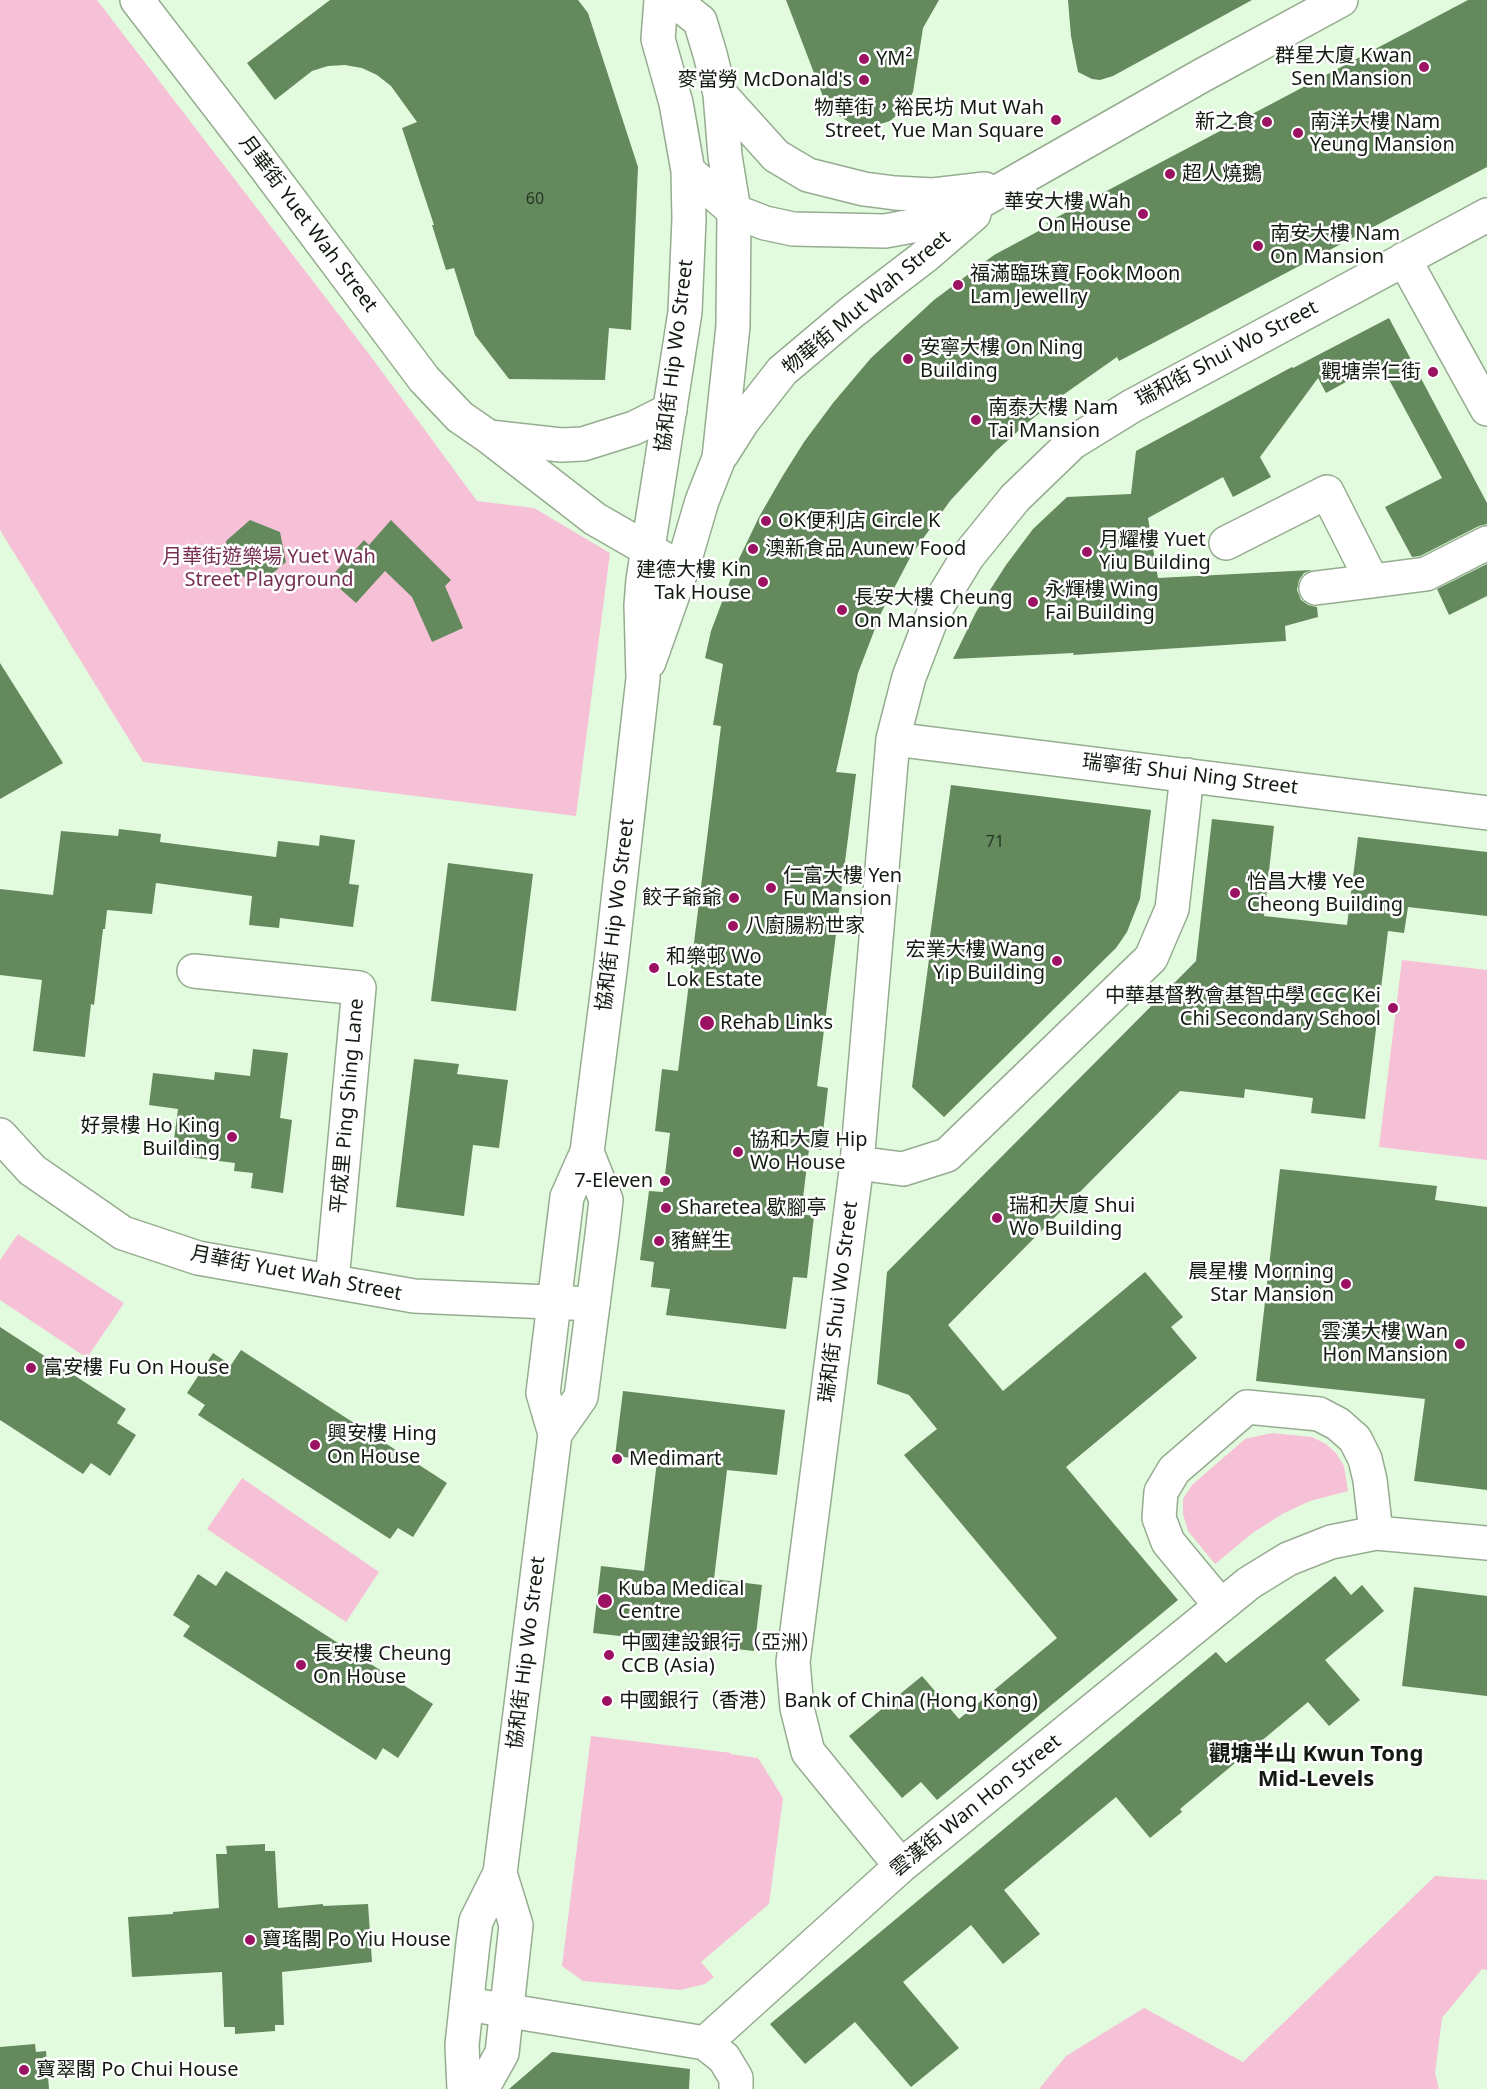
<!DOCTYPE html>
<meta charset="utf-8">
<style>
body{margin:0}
canvas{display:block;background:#e2fadd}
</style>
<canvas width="1487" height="2089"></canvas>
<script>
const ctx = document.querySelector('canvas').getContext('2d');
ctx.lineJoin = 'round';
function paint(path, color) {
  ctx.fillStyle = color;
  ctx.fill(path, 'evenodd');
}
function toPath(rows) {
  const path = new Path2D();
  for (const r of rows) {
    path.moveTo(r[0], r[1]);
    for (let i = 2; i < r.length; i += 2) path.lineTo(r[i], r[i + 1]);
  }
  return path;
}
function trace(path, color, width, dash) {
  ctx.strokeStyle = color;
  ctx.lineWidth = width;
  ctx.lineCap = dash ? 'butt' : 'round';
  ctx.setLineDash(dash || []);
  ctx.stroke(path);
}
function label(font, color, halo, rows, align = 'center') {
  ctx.font = font + ' "Noto Sans","Noto Sans TC",sans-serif';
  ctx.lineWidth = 5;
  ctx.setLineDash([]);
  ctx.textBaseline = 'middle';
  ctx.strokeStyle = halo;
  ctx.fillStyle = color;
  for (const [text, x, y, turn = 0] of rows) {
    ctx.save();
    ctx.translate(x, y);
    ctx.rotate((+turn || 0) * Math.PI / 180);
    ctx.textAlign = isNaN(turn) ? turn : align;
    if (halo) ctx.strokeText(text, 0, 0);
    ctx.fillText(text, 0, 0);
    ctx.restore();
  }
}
const green = toPath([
 [0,0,97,0,372,358,477,501,534,508,610,553,576,816,143,762,0,530],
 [1402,960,1487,970,1487,1160,1379,1147],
 [18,1234,124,1303,87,1358,0,1300,0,1260],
 [1272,1433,1312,1437,1326,1444,1336,1453,1344,1466,1348,1491,1310,1501,1284,1513,1254,1532,1215,1564,1188,1531,1183,1514,1183,1499,1192,1485,1245,1439],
 [242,1478,379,1572,346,1622,207,1529],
 [591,1736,732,1753,730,1754,758,1758,783,1798,769,1904,701,1962,714,1977,705,1984,680,1990,583,1981,562,1966],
 [1435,1876,1487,1880,1487,1970,1482,1969,1442,2018,1435,2073,1439,2089,1039,2089,1066,2056,1144,2008,1243,2062]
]);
const building = toPath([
 [330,0,578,0,588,13,638,167,631,330,609,328,605,380,509,379,475,335,454,268,446,270,432,225,434,225,402,128,417,122,391,86,377,75,362,68,345,65,328,66,312,71,275,100,247,63],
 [786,0,939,0,923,28,913,92,904,109,890,121,871,127,852,124,836,114,824,99],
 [1068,0,1252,0,1113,76,1100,80,1092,79,1078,72,1071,36],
 [1468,0,1487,0,1487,167,1119,361,1117,357,1060,397,1027,423,996,451,950,501,912,554,881,613,858,673,836,772,856,774,817,1086,828,1088,821,1150,809,1149,801,1214,814,1216,807,1278,793,1277,786,1329,666,1315,670,1289,651,1287,654,1262,640,1260,649,1191,663,1192,670,1133,655,1131,662,1069,678,1071,721,726,713,725,723,664,705,658,711,631,736,565,759,517,782,477,804,442,833,403,871,358,934,300,994,255,1048,226,1046,223],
 [1389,318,1487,503,1487,524,1479,526,1420,556,1412,557,1385,507,1442,478,1380,363,1326,393,1318,378,1260,457,1271,477,1233,497,1223,477,1148,518,1158,578,1312,570,1304,573,1299,580,1297,590,1301,600,1308,605,1317,607,1318,617,1285,626,1286,641,1073,655,1074,653,953,659,976,612,1006,565,1033,529,1067,497,1131,494,1136,451,1292,367,1293,368],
 [250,520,280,532,286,562,261,583,231,572,226,541],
 [391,520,451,580,445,586,463,628,432,642,412,597,385,571,356,603,329,579,364,540,369,545],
 [1487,564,1487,596,1449,615,1437,589],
 [0,663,63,763,0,799],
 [951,785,1151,810,1140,899,1127,932,1116,948,944,1117,912,1087,929,959,927,958],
 [1212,819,1274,826,1264,916,1347,925,1358,837,1487,852,1487,916,1408,907,1404,933,1388,931,1365,1119,1311,1113,1313,1098,1245,1089,1244,1098,1180,1091,948,1325,1003,1391,1145,1272,1183,1317,1171,1327,1197,1358,1066,1467,1178,1600,937,1800,921,1782,902,1798,849,1736,922,1676,959,1719,1057,1638,904,1455,937,1429,909,1395,877,1384,887,1272,1196,961],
 [119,829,161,834,160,842,276,857,278,841,319,846,320,835,355,840,349,884,359,885,353,927,280,918,279,928,249,925,252,896,156,883,152,914,107,910,105,929,103,929,94,1005,91,1004,85,1057,33,1051,42,980,0,975,0,889,53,895,61,831,118,836],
 [448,863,533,874,516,1011,431,1001],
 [253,1049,288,1053,280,1118,292,1120,283,1193,251,1188,253,1173,234,1171,235,1163,172,1155,178,1109,149,1105,153,1073,214,1080,215,1072,250,1076],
 [414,1059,459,1064,457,1074,508,1080,499,1148,473,1145,464,1216,396,1207],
 [1280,1169,1437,1186,1435,1200,1487,1207,1487,1490,1414,1481,1425,1399,1256,1381],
 [0,1327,126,1409,117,1423,136,1435,110,1476,91,1463,83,1474,0,1420],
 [241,1350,447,1483,413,1537,398,1528,390,1539,198,1415,205,1405,187,1393,213,1353,231,1365],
 [623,1391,785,1410,777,1475,727,1470,714,1579,762,1585,754,1651,593,1633,601,1566,644,1571,657,1461,615,1456],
 [226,1571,433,1704,398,1758,383,1748,376,1760,183,1636,190,1626,173,1615,198,1574,216,1586],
 [1335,1576,1351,1595,1362,1585,1384,1611,1325,1660,1360,1700,1329,1726,1308,1702,1180,1809,1182,1812,1150,1838,1116,1797,1004,1890,1040,1934,1003,1964,971,1925,903,1982,959,2048,911,2087,855,2022,805,2064,770,2024,1216,1652,1226,1663],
 [1414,1587,1487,1596,1487,1696,1402,1686],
 [265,1844,265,1851,275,1851,278,1908,323,1904,323,1906,368,1904,372,1962,282,1972,284,2025,275,2025,275,2031,235,2034,235,2027,224,2027,222,1972,132,1977,128,1917,173,1914,173,1912,219,1908,216,1854,227,1854,226,1846],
 [35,2044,36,2052,46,2051,49,2089,0,2089,0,2047],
 [552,2052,690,2069,689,2089,509,2089]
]);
const street = toPath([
 [137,0,254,152,424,379,460,417,489,437,595,519,682,569],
 [1404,259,1487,409],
 [489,437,561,445,583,444,634,428,670,410],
 [1226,543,1327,492,1372,581,1426,574,1487,543],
 [1316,588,1372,581],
 [893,739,1487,813],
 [194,971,359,988,332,1281],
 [0,1135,32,1170,123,1233,198,1258,414,1296,593,1304],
 [857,1163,903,1169,947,1155,1151,958,1172,909,1187,775],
 [1221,1606,1168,1542,1159,1518,1161,1492,1174,1470,1247,1407,1319,1414,1338,1424,1355,1439,1365,1459,1370,1480,1376,1533],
 [901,1866,808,1752,797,1708,793,1662,857,1163,893,739,909,677,934,612,968,556,1015,498,1072,443,1132,406,1487,215],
 [467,2004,705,2043,901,1866,1249,1583,1288,1559,1331,1542,1376,1533,1487,1543],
 [705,2043,724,2058,736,2078,736,2089]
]);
const secondary = toPath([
 [720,94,776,156,808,175,864,189,895,193,933,195,985,189],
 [688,171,734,211,765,223,793,229,885,231,934,222,969,208,1201,76,1341,0],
 [722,454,743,421,782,371,852,312,924,257,974,214],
 [649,662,682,569,702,501,719,458,733,326,734,211,725,156,720,94,710,54,700,21,673,0],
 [555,1434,581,1397,602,1235,606,1200,587,1152],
 [464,2089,462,2045,473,1943,476,1921,500,1873,555,1434,543,1393,567,1197,587,1152,611,963,643,678,641,605,643,580,685,312,689,219,688,171,676,103,658,39,661,0],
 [482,2089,502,2053,516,1925,500,1873]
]);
const markers = [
 [864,59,6,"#9b1262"],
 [1424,67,6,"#9b1262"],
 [864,80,6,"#9b1262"],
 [1056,120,6,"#9b1262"],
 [1267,122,6,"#9b1262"],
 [1298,133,6,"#9b1262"],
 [1170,174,6,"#9b1262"],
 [1143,214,6,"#9b1262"],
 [1258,246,6,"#9b1262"],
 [958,285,6,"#9b1262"],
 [908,359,6,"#9b1262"],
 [1433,372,6,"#9b1262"],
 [976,420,6,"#9b1262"],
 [766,521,6,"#9b1262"],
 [753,549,6,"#9b1262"],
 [1087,552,6,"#9b1262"],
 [763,582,6,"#9b1262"],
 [1033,602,6,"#9b1262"],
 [842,610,6,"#9b1262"],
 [771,888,6,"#9b1262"],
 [1235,893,6,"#9b1262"],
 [734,898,6,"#9b1262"],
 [733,926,6,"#9b1262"],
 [1057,961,6,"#9b1262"],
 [654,968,6,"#9b1262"],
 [1393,1008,6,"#9b1262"],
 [707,1023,8,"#9b1262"],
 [232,1137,6,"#9b1262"],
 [738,1152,6,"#9b1262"],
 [665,1181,6,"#9b1262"],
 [666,1208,6,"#9b1262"],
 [997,1218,6,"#9b1262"],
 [659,1241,6,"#9b1262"],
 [1346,1284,6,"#9b1262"],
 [1460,1344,6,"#9b1262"],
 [31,1368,6,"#9b1262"],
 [315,1445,6,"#9b1262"],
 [617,1459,6,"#9b1262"],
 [605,1601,8,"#9b1262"],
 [609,1655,6,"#9b1262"],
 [301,1665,6,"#9b1262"],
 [607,1701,6,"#9b1262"],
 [250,1940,6,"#9b1262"],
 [24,2070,6,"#9b1262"]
];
const numberNames = [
 ["60",535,199],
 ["71",995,842]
];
const poiNames = [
 ["群星大廈 Kwan",1412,56,"right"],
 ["Sen Mansion",1412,79,"right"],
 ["YM²",876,59],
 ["麥當勞 McDonald's",852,80,"right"],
 ["物華街，裕民坊 Mut Wah",1044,108,"right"],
 ["Street, Yue Man Square",1044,131,"right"],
 ["新之食",1255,122,"right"],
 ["南洋大樓 Nam",1310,122],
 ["Yeung Mansion",1310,145],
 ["超人燒鵝",1182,174],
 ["華安大樓 Wah",1131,202,"right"],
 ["On House",1131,225,"right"],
 ["南安大樓 Nam",1270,234],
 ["On Mansion",1270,257],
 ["福滿臨珠寶 Fook Moon",970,274],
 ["Lam Jewellry",970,297],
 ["安寧大樓 On Ning",920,348],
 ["Building",920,371],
 ["觀塘崇仁街",1421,372,"right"],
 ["南泰大樓 Nam",988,408],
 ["Tai Mansion",988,431],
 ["OK便利店 Circle K",778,521],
 ["月耀樓 Yuet",1099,540],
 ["Yiu Building",1099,563],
 ["澳新食品 Aunew Food",765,549],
 ["建德大樓 Kin",751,570,"right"],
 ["Tak House",751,593,"right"],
 ["永輝樓 Wing",1045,590],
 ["Fai Building",1045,613],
 ["長安大樓 Cheung",854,598],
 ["On Mansion",854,621],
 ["仁富大樓 Yen",783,876],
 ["Fu Mansion",783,899],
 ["怡昌大樓 Yee",1247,882],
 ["Cheong Building",1247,905],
 ["餃子爺爺",722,898,"right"],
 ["八廚腸粉世家",745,926],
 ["宏業大樓 Wang",1045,950,"right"],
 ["Yip Building",1045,973,"right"],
 ["和樂邨 Wo",666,957],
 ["Lok Estate",666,980],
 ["中華基督教會基智中學 CCC Kei",1381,996,"right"],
 ["Chi Secondary School",1381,1019,"right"],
 ["Rehab Links",720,1023],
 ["好景樓 Ho King",220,1126,"right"],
 ["Building",220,1149,"right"],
 ["協和大廈 Hip",750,1140],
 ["Wo House",750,1163],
 ["7-Eleven",653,1181,"right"],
 ["瑞和大廈 Shui",1009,1206],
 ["Wo Building",1009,1229],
 ["Sharetea 歇腳亭",678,1208],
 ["豬鮮生",671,1241],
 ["晨星樓 Morning",1334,1272,"right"],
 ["Star Mansion",1334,1295,"right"],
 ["雲漢大樓 Wan",1448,1332,"right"],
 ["Hon Mansion",1448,1355,"right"],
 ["富安樓 Fu On House",43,1368],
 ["興安樓 Hing",327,1434],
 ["On House",327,1457],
 ["Medimart",629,1459],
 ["Kuba Medical",618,1589],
 ["Centre",618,1612],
 ["中國建設銀行（亞洲）",621,1643],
 ["CCB (Asia)",621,1666],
 ["長安樓 Cheung",313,1654],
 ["On House",313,1677],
 ["中國銀行（香港） Bank of China (Hong Kong)",619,1701],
 ["寶瑤閣 Po Yiu House",262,1940],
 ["寶翠閣 Po Chui House",36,2070]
];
const streetNames = [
 ["月華街 Yuet Wah Street",308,224,53],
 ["物華街 Mut Wah Street",867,303,-40],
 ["瑞和街 Shui Wo Street",1227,354,-28],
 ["協和街 Hip Wo Street",675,356,-83],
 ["瑞寧街 Shui Ning Street",1190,775,7],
 ["協和街 Hip Wo Street",616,915,-83],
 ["平成里 Ping Shing Lane",348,1106,-85],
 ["月華街 Yuet Wah Street",296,1274,11],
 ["瑞和街 Shui Wo Street",839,1302,-83],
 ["協和街 Hip Wo Street",527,1653,-83],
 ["雲漢街 Wan Hon Street",976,1806,-39]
];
const parkNames = [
 ["月華街遊樂場 Yuet Wah",269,557],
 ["Street Playground",269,580]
];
const quarterNames = [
 ["觀塘半山 Kwun Tong",1316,1755],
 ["Mid-Levels",1316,1780]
];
paint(green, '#f6c1d7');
paint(building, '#64895d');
trace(street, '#96ac91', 36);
trace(secondary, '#96ac91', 36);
trace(street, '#fff', 33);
trace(secondary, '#fff', 33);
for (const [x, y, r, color] of markers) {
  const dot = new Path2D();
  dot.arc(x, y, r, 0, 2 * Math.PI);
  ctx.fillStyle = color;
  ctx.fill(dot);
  trace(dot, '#fff', 2);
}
label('16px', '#263624', null, numberNames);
label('20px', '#121a11', '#fff', poiNames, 'left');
label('20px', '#121a11', '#fff', streetNames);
label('20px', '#752f52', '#fff', parkNames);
label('bold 22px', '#121a11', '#fff', quarterNames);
</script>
